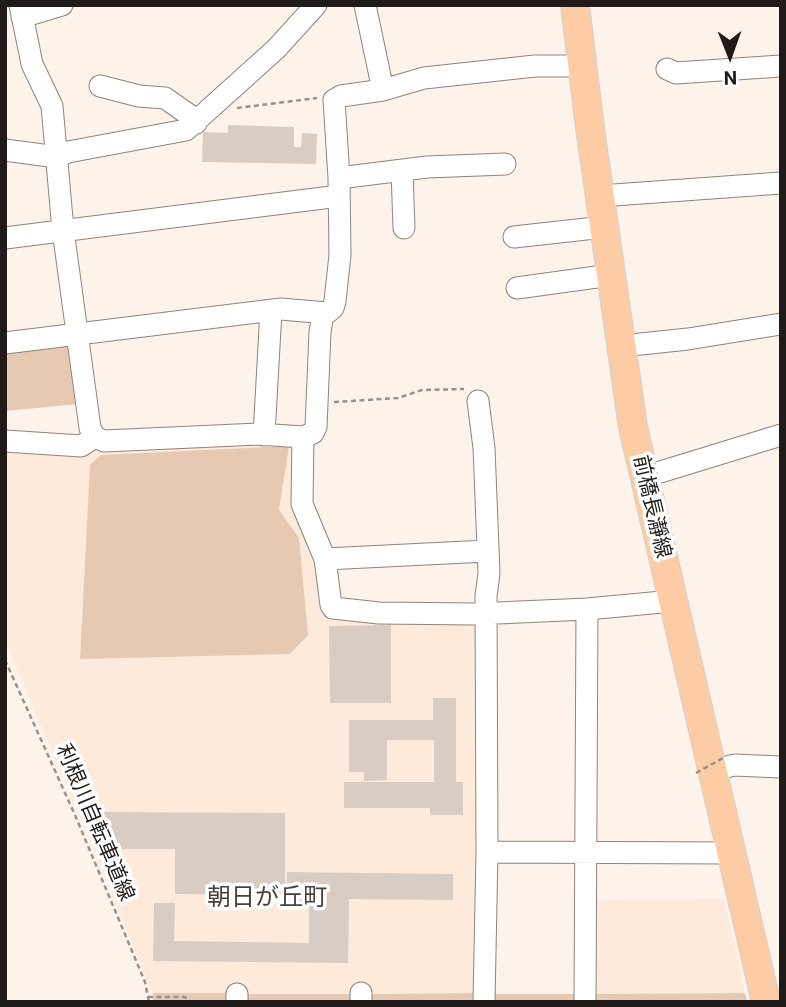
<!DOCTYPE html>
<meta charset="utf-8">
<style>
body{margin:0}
#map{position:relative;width:786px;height:1007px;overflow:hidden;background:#fef3eb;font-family:Roboto,sans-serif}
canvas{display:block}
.frame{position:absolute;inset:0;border:7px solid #201b18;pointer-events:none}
.north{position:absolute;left:695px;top:21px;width:70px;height:70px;-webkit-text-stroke:5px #fff;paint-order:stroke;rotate:179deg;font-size:19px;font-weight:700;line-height:28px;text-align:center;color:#201b18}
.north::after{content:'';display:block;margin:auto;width:24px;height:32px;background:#201b18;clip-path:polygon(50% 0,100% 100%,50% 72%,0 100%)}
</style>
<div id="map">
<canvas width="786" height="1007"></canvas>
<div class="frame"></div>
<div class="north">N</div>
</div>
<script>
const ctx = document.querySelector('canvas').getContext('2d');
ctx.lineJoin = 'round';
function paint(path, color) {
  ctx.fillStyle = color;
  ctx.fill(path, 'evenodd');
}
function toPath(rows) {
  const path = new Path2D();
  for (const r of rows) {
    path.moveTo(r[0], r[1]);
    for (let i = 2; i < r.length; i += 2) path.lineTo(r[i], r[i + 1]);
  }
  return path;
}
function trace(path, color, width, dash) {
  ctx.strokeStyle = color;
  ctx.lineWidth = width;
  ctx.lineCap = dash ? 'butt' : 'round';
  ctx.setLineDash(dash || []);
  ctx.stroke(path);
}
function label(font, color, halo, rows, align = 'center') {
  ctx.font = font + ' Roboto,"Noto Sans JP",sans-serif';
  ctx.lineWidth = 7;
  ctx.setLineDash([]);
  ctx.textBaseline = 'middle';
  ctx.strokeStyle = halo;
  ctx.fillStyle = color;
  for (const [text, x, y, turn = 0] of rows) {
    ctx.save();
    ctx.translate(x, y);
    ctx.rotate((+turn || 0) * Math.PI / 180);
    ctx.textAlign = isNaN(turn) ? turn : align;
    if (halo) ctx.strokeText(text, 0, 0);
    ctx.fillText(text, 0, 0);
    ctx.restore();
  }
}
const built = toPath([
 [297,442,326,613,479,624,475,993,153,993,5,640,5,448,37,450,38,454],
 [724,899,745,993,593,994,592,900]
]);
const green = toPath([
 [70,343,78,404,6,411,5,348],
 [289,446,279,510,299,538,308,635,290,654,80,659,90,465,101,455],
 [153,993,234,993,234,1002,153,1002],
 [475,993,475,1002,367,1002,366,994],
 [745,993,747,1002,592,1002,593,994],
 [243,994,351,994,352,1002,243,1002],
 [492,994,578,994,578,1002,492,1002]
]);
const building = toPath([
 [228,125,294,127,294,147,301,147,302,133,317,134,316,164,202,162,203,132,228,133],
 [391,625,391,703,330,703,329,626],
 [433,698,456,698,456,782,463,782,463,815,430,815,430,808,344,808,344,782,434,782,434,740,387,740,387,780,364,781,364,772,349,772,349,720,433,720],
 [102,812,285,813,285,895,175,894,175,849,102,849],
 [287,872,453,874,453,900,349,899,348,963,153,961,154,903,175,903,174,941,309,943,309,901,287,901]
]);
const path = toPath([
 [237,108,317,98],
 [334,402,398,398,422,390,464,389],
 [5,660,75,815,145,982,149,1002],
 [148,997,185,997,189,1002]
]);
const minor = toPath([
 [20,5,32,64,52,106,63,230,90,428,95,437,104,441,259,434,303,437,302,504,325,559,331,605,333,608,379,613,475,614,587,609,673,601],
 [365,5,383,90],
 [22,17,62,5],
 [667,69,676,73,781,66],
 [100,86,139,96,165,98,195,119,196,123],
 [5,150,57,157,68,152,186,130,276,49,316,5],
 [402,170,404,228],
 [339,178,427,167,505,164],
 [600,196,781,183],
 [514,237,604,227],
 [5,238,339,196],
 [517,288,611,275],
 [5,343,281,309,327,313,333,308,335,301,340,255,339,178,334,100,341,96,383,90,424,78,535,66,582,66],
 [622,346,688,339,781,324],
 [478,401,484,448,489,573,486,596,487,852,484,1002],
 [264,435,271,311],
 [303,437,313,433,316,427,320,332,323,314],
 [5,441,81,446,95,437],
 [644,477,781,435],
 [325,559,487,551],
 [713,771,734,765,781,767],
 [487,852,732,853],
 [237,994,237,1002],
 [361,1002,361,993],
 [585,1002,587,609]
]);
const major = toPath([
 [575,5,590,128,633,427,766,1002]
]);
const pathBridge = toPath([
 [696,773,723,758]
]);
const streetNames = [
 ["前橋長瀞線",651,507,77],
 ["利根川自転車道線",94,823,67]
];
const quarterNames = [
 ["朝日が丘町",267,899]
];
paint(built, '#feeadb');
paint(green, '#e6c9b2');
paint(building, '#d9ccc2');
trace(minor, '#90837a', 23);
trace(major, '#d2d1d1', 30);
trace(path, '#99918b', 2.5, [5, 3.5]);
trace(minor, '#fff', 21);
trace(major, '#fdcca4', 28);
trace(pathBridge, '#99918b', 2.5, [5, 3.5]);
label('21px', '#201b18', '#fff', streetNames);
label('24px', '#4a3f37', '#fff', quarterNames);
</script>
